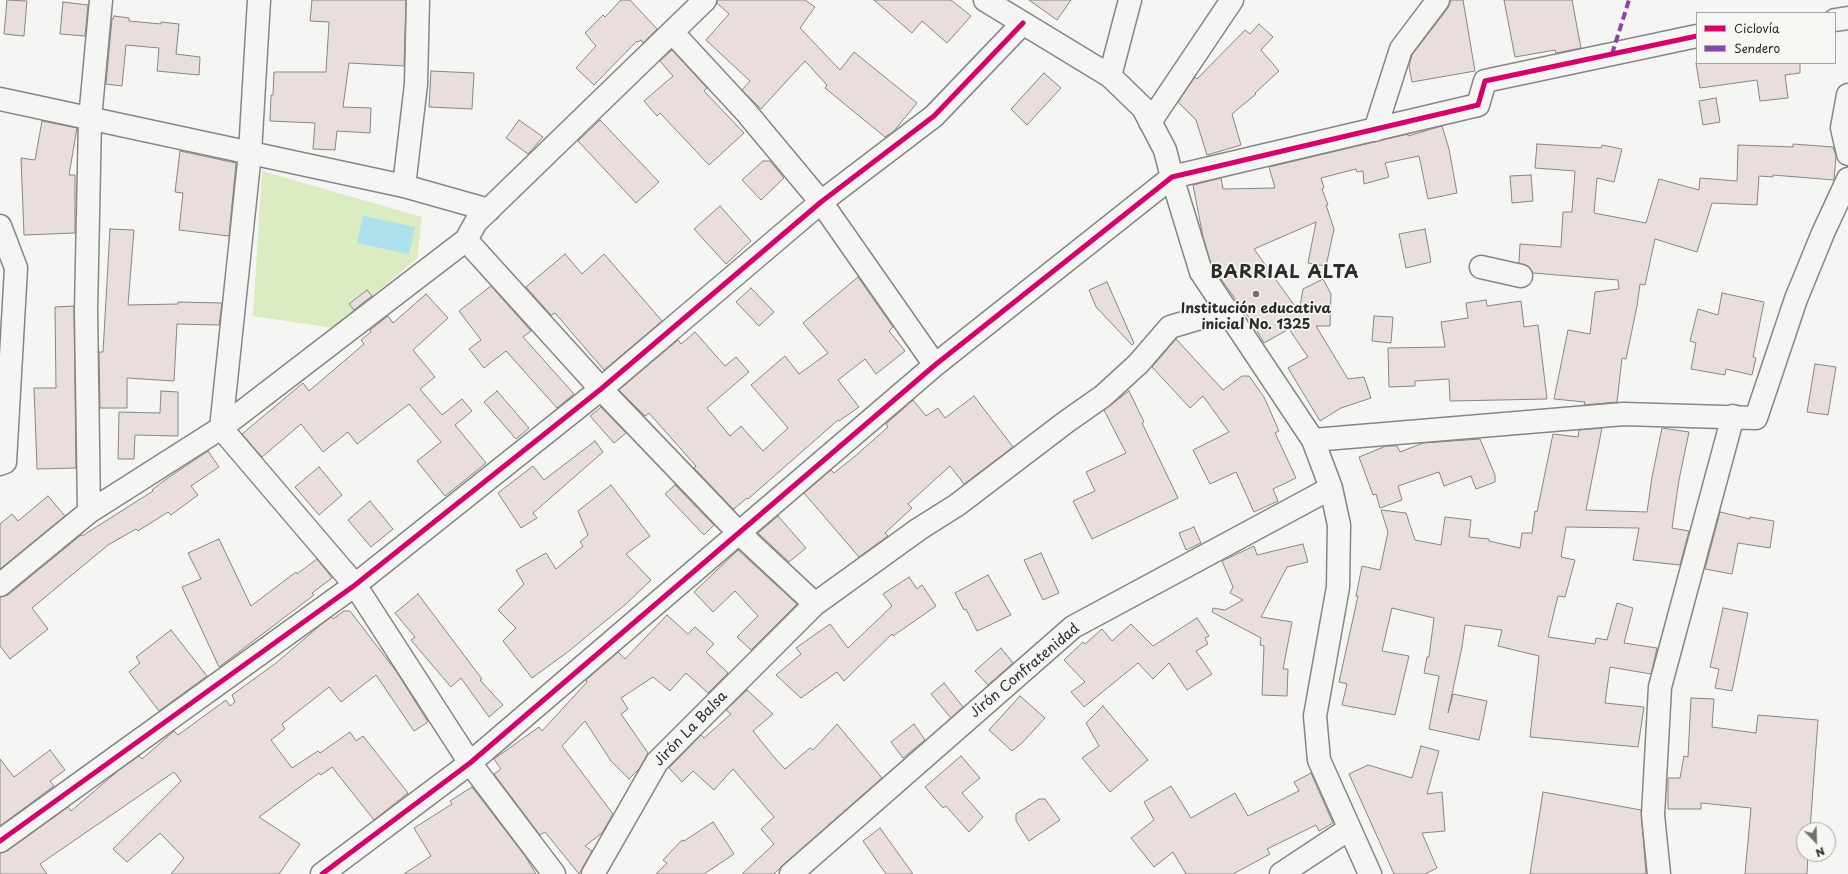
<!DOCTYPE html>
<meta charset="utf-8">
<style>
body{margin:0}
#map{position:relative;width:1848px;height:874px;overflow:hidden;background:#f5f5f3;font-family:"Playpen Sans",sans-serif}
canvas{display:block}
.legend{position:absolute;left:1696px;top:12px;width:140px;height:52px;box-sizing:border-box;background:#f6f6f2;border:1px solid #a5a5a2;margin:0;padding:5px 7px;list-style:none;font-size:12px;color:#2b2b2b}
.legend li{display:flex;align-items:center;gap:8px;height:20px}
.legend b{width:20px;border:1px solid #a5a5a2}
.north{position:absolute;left:1796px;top:822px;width:40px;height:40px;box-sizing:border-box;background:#f6f6f2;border:1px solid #a5a5a2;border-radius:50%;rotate:157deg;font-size:11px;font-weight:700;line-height:16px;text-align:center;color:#2b2b2b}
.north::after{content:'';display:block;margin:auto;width:14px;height:18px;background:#727271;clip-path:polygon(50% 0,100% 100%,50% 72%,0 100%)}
</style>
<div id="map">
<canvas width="1848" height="874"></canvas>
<ul class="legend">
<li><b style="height:5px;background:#d6006c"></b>Ciclovía</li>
<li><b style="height:5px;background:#8e44ad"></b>Sendero</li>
</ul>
<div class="north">N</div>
</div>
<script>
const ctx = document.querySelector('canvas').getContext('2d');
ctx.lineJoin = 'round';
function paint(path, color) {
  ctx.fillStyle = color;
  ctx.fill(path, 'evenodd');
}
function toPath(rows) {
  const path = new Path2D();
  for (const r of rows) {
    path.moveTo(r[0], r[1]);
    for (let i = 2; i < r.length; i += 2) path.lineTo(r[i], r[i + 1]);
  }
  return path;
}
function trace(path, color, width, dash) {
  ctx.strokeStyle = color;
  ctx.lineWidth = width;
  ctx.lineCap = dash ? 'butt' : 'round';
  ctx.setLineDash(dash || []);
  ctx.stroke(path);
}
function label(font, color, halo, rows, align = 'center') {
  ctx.font = font + ' "Playpen Sans",sans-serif';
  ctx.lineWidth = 3.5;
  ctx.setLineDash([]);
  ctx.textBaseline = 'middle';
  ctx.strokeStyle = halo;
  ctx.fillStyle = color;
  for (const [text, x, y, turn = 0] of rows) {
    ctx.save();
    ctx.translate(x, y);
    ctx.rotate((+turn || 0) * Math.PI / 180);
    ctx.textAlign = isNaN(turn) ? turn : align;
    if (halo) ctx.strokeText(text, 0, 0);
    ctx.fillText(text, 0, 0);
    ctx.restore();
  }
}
const green = toPath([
 [262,171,422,217,417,259,333,328,253,316]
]);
const water = toPath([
 [363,216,415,227,409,254,357,243]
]);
const building = toPath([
 [7,0,27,1,24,36,4,34,7,0],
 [312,0,406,0,404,66,349,63,343,107,371,108,370,133,337,131,335,150,313,149,315,123,270,121,271,95,273,95,274,72,326,72,329,22,310,21,312,0],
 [621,0,630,0,657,29,643,43,641,40,638,42,637,41,594,85,576,68,596,46,585,33,603,15,605,17,621,0],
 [717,0,805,0,815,7,800,28,840,70,854,52,917,103,894,131,885,137,825,88,827,85,805,61,761,109,742,90,750,81,706,40,729,14,717,3,717,0],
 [874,0,951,0,971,16,947,43,922,21,912,33,874,0],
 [1029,0,1071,0,1057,20,1029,0],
 [1463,0,1475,71,1412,82,1409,66,1412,55,1448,8,1451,0,1463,0],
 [1504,0,1572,0,1581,48,1556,53,1555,50,1515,57,1504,0],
 [63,2,88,5,85,36,60,34,63,2],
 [114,16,129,18,129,21,161,24,161,22,179,24,176,54,200,57,199,75,157,71,159,48,126,45,122,86,106,84,112,19,113,19,114,16],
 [1259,24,1273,37,1261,50,1279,71,1255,93,1256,94,1232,114,1241,145,1207,155,1196,120,1178,102,1195,77,1197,79,1245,30,1250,34,1259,24],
 [672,50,707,88,704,91,744,133,709,165,660,113,657,116,644,101,673,76,660,61,672,50],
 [1696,63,1800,63,1800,73,1785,75,1788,98,1760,101,1757,80,1700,88,1696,63],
 [431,71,474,73,472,109,429,107,431,71],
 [1044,73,1061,88,1027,125,1011,109,1044,73],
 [1716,98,1720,122,1703,125,1699,101,1716,98],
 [519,120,543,137,528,154,506,138,519,120],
 [600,120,659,182,636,203,578,141,600,120],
 [42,121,77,128,69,175,75,175,75,233,24,235,21,158,35,160,42,121],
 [1442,126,1449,149,1457,193,1428,199,1419,156,1385,163,1389,177,1364,184,1363,171,1357,172,1356,169,1321,178,1324,188,1322,189,1328,205,1326,205,1334,229,1326,266,1308,263,1316,222,1254,249,1299,312,1303,289,1323,279,1331,294,1330,326,1316,326,1348,379,1364,377,1371,398,1341,408,1320,421,1288,368,1308,357,1289,329,1264,343,1250,319,1212,267,1203,237,1193,185,1221,178,1223,189,1275,188,1269,167,1408,134,1408,136,1442,126],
 [1537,144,1601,148,1602,145,1622,149,1614,182,1597,178,1594,213,1646,223,1659,179,1699,190,1700,178,1737,181,1738,145,1793,147,1793,144,1833,147,1836,156,1834,180,1773,175,1773,177,1759,176,1757,205,1712,203,1697,252,1655,239,1645,285,1640,284,1637,306,1626,359,1622,358,1617,402,1584,405,1585,402,1554,399,1568,330,1590,334,1595,292,1619,289,1618,280,1533,273,1529,267,1519,263,1520,244,1561,247,1563,212,1572,212,1575,171,1535,168,1537,144],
 [180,151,236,163,229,236,179,230,183,193,175,192,180,151],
 [763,161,770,161,784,178,761,200,742,180,763,161],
 [1531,175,1533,201,1512,203,1510,176,1531,175],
 [720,206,751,241,726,264,694,229,720,206],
 [110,229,134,230,128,305,178,304,178,302,222,303,219,325,177,324,174,381,127,378,127,408,100,408,99,352,103,352,110,229],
 [1425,229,1431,262,1406,268,1399,234,1425,229],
 [565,254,582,274,604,254,662,321,604,370,555,313,551,315,526,287,565,254],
 [858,277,893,327,889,331,905,351,876,374,865,359,838,380,859,407,839,421,838,420,748,499,747,498,735,508,733,509,694,468,696,466,649,413,645,416,619,390,678,340,681,344,695,332,725,366,736,357,749,372,707,408,730,436,741,426,763,451,788,428,751,385,785,356,799,374,828,353,803,323,858,277],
 [1107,282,1134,343,1132,345,1096,307,1089,290,1107,282],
 [491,286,531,331,523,337,574,394,557,408,506,351,484,368,469,349,481,340,459,311,491,286],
 [751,288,774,312,759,326,736,302,751,288],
 [367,290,372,296,354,310,349,304,367,290],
 [1722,293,1764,302,1753,357,1756,358,1752,375,1726,369,1725,375,1691,369,1696,343,1690,341,1698,309,1718,315,1722,293],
 [426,294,448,318,413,350,435,377,420,389,442,415,462,399,472,411,455,425,486,463,445,496,417,461,441,442,409,404,357,444,348,432,323,452,301,424,262,457,242,434,303,383,309,391,364,344,361,340,371,332,370,330,388,316,393,323,426,294],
 [1486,300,1487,306,1521,301,1524,327,1538,325,1547,399,1450,401,1449,379,1415,381,1415,386,1389,387,1388,348,1445,347,1441,322,1468,318,1466,303,1486,300],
 [74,306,76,468,37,469,34,388,56,388,55,307,74,306],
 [1374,316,1393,317,1391,343,1372,341,1374,316],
 [1176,339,1223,390,1242,376,1249,376,1264,397,1279,431,1275,433,1296,478,1273,489,1278,501,1254,512,1236,472,1210,484,1193,450,1229,432,1203,396,1190,408,1152,367,1176,339],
 [1815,364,1836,367,1828,415,1807,412,1815,364],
 [161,391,178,392,178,436,135,435,134,459,118,459,119,412,160,413,161,391],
 [497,391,529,428,516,439,484,402,497,391],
 [1129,391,1144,422,1142,423,1178,498,1092,539,1073,501,1095,491,1086,472,1126,453,1104,410,1129,391],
 [974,396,1013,447,964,484,950,466,908,504,912,508,885,533,888,536,859,557,804,493,831,470,834,473,854,457,888,427,886,424,913,400,926,416,938,408,945,418,974,396],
 [601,407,626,433,614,443,590,416,601,407],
 [1602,428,1586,510,1647,512,1652,477,1662,428,1689,432,1679,480,1672,528,1689,531,1680,565,1633,560,1639,528,1566,527,1561,557,1575,560,1565,597,1558,596,1548,637,1595,644,1596,638,1607,640,1617,603,1633,608,1624,643,1657,648,1651,674,1610,667,1605,703,1644,707,1638,747,1530,737,1539,656,1498,646,1502,630,1465,625,1462,647,1448,713,1453,694,1487,701,1479,740,1429,729,1439,676,1424,673,1427,657,1429,657,1434,618,1392,608,1382,651,1409,656,1395,715,1342,705,1347,684,1339,682,1358,596,1356,596,1362,566,1380,570,1388,532,1381,510,1406,513,1415,540,1441,545,1445,517,1471,520,1469,537,1489,539,1489,541,1520,548,1522,533,1532,533,1535,511,1537,512,1553,434,1578,437,1579,430,1602,428],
 [1480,439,1495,475,1495,482,1476,489,1471,476,1444,486,1439,472,1398,486,1402,500,1380,508,1376,494,1373,495,1359,457,1386,446,1397,446,1400,452,1423,443,1480,439],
 [595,441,603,452,533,513,537,518,521,528,498,493,533,466,544,480,595,441],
 [208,451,219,467,191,486,198,495,171,515,168,512,138,531,136,529,108,545,32,608,48,629,10,659,0,646,0,597,8,595,81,535,82,536,153,491,152,490,165,480,208,451],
 [319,467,342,495,319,515,295,487,319,467],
 [611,485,650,536,626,554,651,580,626,604,569,651,532,678,503,641,516,628,498,610,524,584,516,570,546,553,556,569,583,546,580,542,588,535,578,511,611,485],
 [675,485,714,525,704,535,665,494,675,485],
 [48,496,65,516,0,569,0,524,12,514,18,521,48,496],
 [370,501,393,529,371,547,348,520,370,501],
 [1720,512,1750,519,1750,517,1774,521,1770,548,1738,543,1732,574,1705,569,1720,512],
 [778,516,806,548,789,562,758,533,778,516],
 [1194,527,1201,543,1186,550,1179,533,1194,527],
 [219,539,251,606,296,572,297,574,317,559,332,578,312,593,314,595,219,667,182,587,201,579,188,553,219,539],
 [1303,544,1308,562,1287,567,1261,617,1292,622,1283,669,1288,669,1287,696,1262,695,1264,646,1260,645,1261,638,1212,612,1213,608,1225,610,1243,600,1230,593,1233,587,1222,561,1254,546,1257,555,1303,544],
 [738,550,797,604,751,650,737,637,758,616,735,591,713,612,694,592,738,550],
 [1041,553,1059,593,1043,600,1024,560,1041,553],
 [988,575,1011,615,977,631,966,609,964,610,955,593,988,575],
 [909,577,917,589,922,585,936,606,893,636,892,634,844,681,837,672,801,698,776,675,801,654,796,648,830,624,848,648,892,606,883,594,909,577],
 [418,594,482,679,480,680,503,705,489,717,461,678,451,687,411,640,415,637,395,613,418,594],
 [1723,608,1748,613,1732,691,1715,688,1719,669,1710,667,1723,608],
 [344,611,350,611,396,671,428,722,414,731,376,675,341,702,329,687,282,724,285,729,271,740,292,768,318,751,320,753,350,732,356,741,363,736,408,793,379,816,374,820,332,767,321,775,319,773,259,817,300,844,279,874,171,874,184,858,160,833,127,862,113,849,181,781,174,772,40,864,47,874,0,874,0,853,7,851,68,807,71,811,119,770,139,756,142,759,174,731,178,735,226,700,230,706,235,702,232,695,276,663,323,623,331,617,333,619,344,611],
 [667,615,688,634,695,627,714,644,706,652,728,673,708,693,686,673,670,691,653,677,621,698,628,709,621,714,648,753,639,769,629,779,611,761,585,721,562,746,613,814,602,833,585,846,592,851,579,874,545,832,540,835,494,774,501,769,494,759,539,727,542,731,587,682,586,680,618,652,625,659,667,615],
 [1197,618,1209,636,1205,638,1208,644,1196,651,1212,674,1187,690,1169,663,1153,679,1138,663,1084,707,1071,692,1085,682,1064,660,1083,642,1085,644,1102,629,1112,641,1131,624,1153,646,1197,618],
 [171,630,207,676,159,711,129,672,140,663,136,657,171,630],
 [1001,648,1013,663,988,685,975,671,1001,648],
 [944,683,963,707,951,718,931,694,944,683],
 [747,690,773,714,753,731,774,757,785,769,810,748,813,750,837,724,882,778,783,865,774,874,742,874,774,844,761,829,774,817,733,769,714,790,693,771,682,782,669,768,701,735,704,738,731,714,726,710,747,690],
 [1020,696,1045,718,1022,743,1012,751,989,730,1020,696],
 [1691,698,1714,699,1712,727,1756,733,1758,715,1818,720,1810,830,1804,830,1804,854,1808,854,1807,874,1745,874,1751,808,1701,803,1701,809,1668,809,1668,778,1680,778,1684,756,1688,757,1691,698],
 [1103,706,1148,760,1110,792,1082,758,1099,746,1086,723,1103,706],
 [914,724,925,740,903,758,891,742,914,724],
 [1421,746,1439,751,1427,794,1442,792,1445,831,1422,833,1437,868,1425,874,1394,874,1349,774,1368,765,1412,778,1421,746],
 [50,750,65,770,50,781,54,786,0,826,0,759,14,777,50,750],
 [961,756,980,778,962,793,983,817,969,832,946,806,943,808,925,787,961,756],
 [1311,773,1333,823,1319,831,1316,825,1267,849,1270,854,1233,874,1186,874,1173,852,1154,867,1131,838,1154,820,1144,802,1171,786,1191,818,1235,793,1248,816,1299,791,1294,782,1311,773],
 [472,787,525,856,536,874,404,874,431,856,414,828,452,804,450,801,472,787],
 [1543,792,1641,810,1646,874,1530,874,1543,792],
 [1039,799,1045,799,1060,820,1029,841,1016,821,1016,814,1039,799],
 [713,822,734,854,704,874,656,874,667,863,663,860,682,840,684,841,713,822],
 [880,828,913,874,886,874,863,841,880,828]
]);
const street = toPath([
 [259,0,250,153,221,428,355,585,470,763,554,874],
 [985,0,1110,76,1143,108,1165,150,1172,177,1201,272,1313,440,1331,488,1339,525,1338,587,1315,716,1319,760,1370,874],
 [1835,20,1848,18],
 [672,32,746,112,821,202,935,365],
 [1110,76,1130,0],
 [1848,95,1842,128,1848,154],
 [0,99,404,186,489,210],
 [1150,122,1232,0],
 [1375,130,1401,49,1438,0],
 [404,186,416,84,418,0],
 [0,226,16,268,5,462,0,464],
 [466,240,601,389,739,533,815,604],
 [1481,267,1521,276],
 [1313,440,1624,414,1756,418,1796,299,1823,233,1848,179],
 [89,512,86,310,90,119,101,0],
 [0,585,89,512,221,428,466,240,476,222,705,0],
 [0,841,355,585,601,389,821,202,934,116,1023,23],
 [322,874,470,763,935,365,1172,177,1478,105,1485,81,1697,36],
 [593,874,657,762,815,604,919,529,957,505,1066,422,1103,396,1138,364,1170,327,1227,310],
 [791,874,1073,627,1331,488],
 [1281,874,1349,829],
 [1659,874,1653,815,1660,687,1733,416]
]);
const quiet = toPath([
 [1612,54,1629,0]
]);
const cycleway = toPath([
 [0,841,355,585,601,389,821,202,934,116,1023,23],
 [322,874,470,763,935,365,1172,177,1478,105,1485,81,1697,36]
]);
const markers = [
 [1256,294,4,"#727271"]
];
const poiNames = [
 ["Institución educativa",1256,309],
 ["inicial No. 1325",1256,325]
];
const streetNames = [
 ["Jirón Confratenidad",1025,671,-40],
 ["Jirón La Balsa",691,729,-46]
];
const districtNames = [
 ["BARRIAL ALTA",1285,273]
];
paint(green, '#dbebc2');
paint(water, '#ace1ed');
paint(building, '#eadedc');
trace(building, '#868685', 1);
trace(street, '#868685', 25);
trace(street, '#f5f5f3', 22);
trace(quiet, '#8e44ad', 4, [8, 4]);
trace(cycleway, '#d6006c', 5);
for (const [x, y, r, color] of markers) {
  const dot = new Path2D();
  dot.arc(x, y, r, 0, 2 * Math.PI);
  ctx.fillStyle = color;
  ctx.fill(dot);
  trace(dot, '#f6f6f2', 1.5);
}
label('bold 14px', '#2b2b2b', '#f6f6f2', poiNames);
label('14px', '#2b2b2b', '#f6f6f2', streetNames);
ctx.letterSpacing = '1px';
label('bold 18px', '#2b2b2b', '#f6f6f2', districtNames);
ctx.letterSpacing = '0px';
</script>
